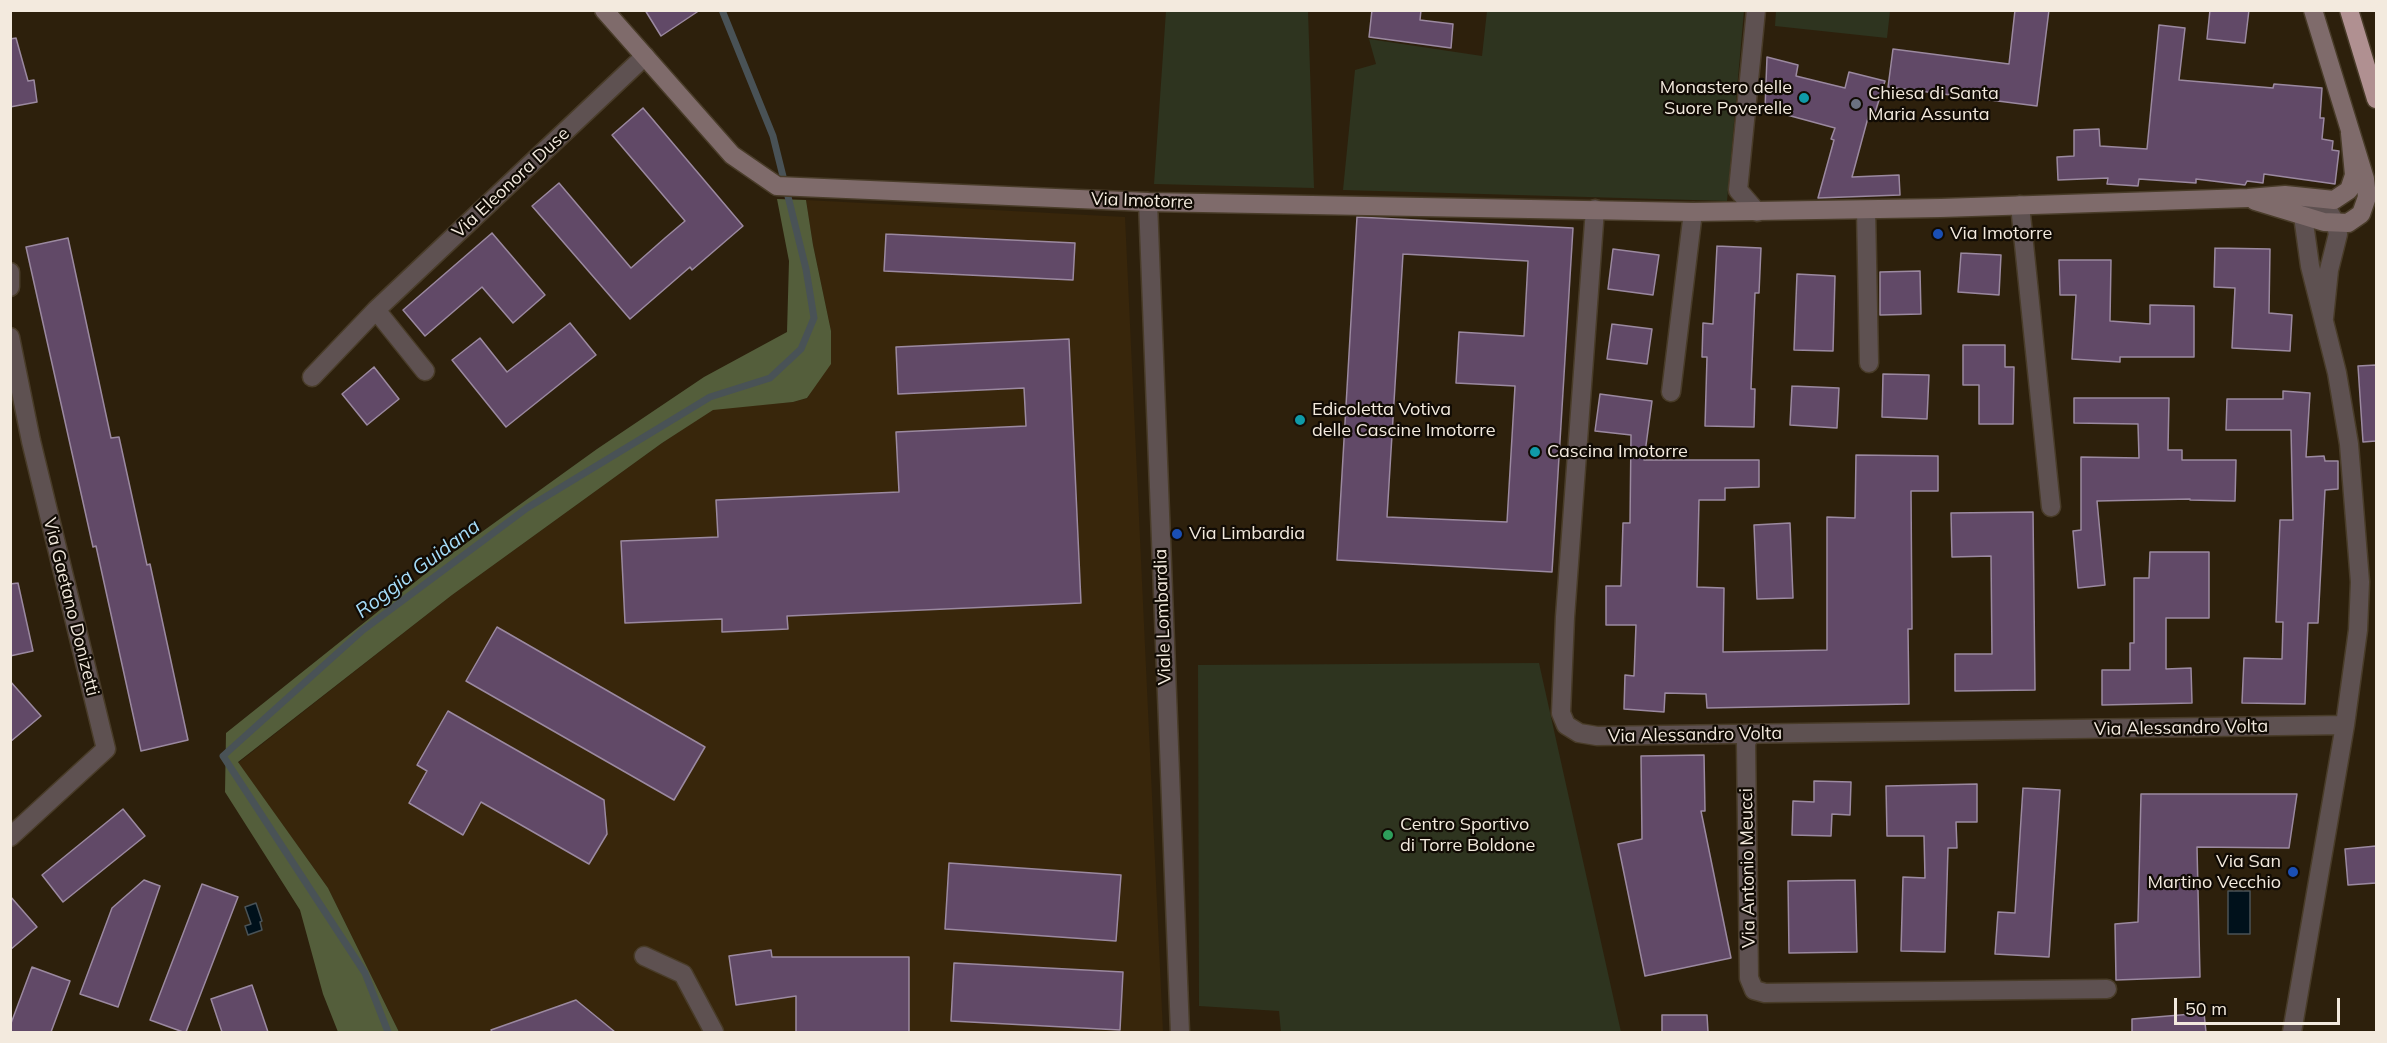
<!DOCTYPE html>
<style>
body{margin:0}
#map{position:relative;width:2387px;height:1043px;overflow:hidden;background:#2d200c;font-family:Mulish,sans-serif}
canvas{display:block}
.frame{position:absolute;inset:0;border:12px solid #f3eade;pointer-events:none}
.scale{position:absolute;left:2174px;top:998px;width:166px;height:27px;box-sizing:border-box;border:3px solid #f3eade;border-top:0;padding-left:8px;font-size:18px;line-height:21px;white-space:nowrap;color:#f3eade;-webkit-text-stroke:4px #110b04;paint-order:stroke}
</style>
<div id="map">
<canvas width="2387" height="1043"></canvas>
<div class="frame"></div>
<div class="scale">50 m</div>
</div>
<script>
const ctx = document.querySelector('canvas').getContext('2d');
ctx.lineJoin = 'round';
function paint(path, color) {
  ctx.fillStyle = color;
  ctx.fill(path, 'evenodd');
}
function toPath(rows) {
  const path = new Path2D();
  for (const r of rows) {
    path.moveTo(r[0], r[1]);
    for (let i = 2; i < r.length; i += 2) path.lineTo(r[i], r[i + 1]);
  }
  return path;
}
function trace(path, color, width, dash) {
  ctx.strokeStyle = color;
  ctx.lineWidth = width;
  ctx.lineCap = dash ? 'butt' : 'round';
  ctx.setLineDash(dash || []);
  ctx.stroke(path);
}
function label(font, color, halo, rows, align = 'center') {
  ctx.font = font + ' Mulish,sans-serif';
  ctx.lineWidth = 4.5;
  ctx.setLineDash([]);
  ctx.textBaseline = 'middle';
  ctx.strokeStyle = halo;
  ctx.fillStyle = color;
  for (const [text, x, y, turn = 0] of rows) {
    ctx.save();
    ctx.translate(x, y);
    ctx.rotate((+turn || 0) * Math.PI / 180);
    ctx.textAlign = isNaN(turn) ? turn : align;
    if (halo) ctx.strokeText(text, 0, 0);
    ctx.fillText(text, 0, 0);
    ctx.restore();
  }
}
const built = toPath([
 [806,200,1125,217,1163,1032,399,1032,328,888,238,763,452,595,662,443,713,409,793,402,808,398,831,331,813,245]
]);
const green = toPath([
 [1166,11,1308,11,1314,188,1154,184],
 [1487,11,1744,11,1727,201,1343,190,1355,70,1376,64,1369,39,1482,56],
 [1776,11,1890,11,1887,38,1775,26],
 [1539,663,1621,1032,1281,1032,1279,1011,1199,1006,1198,665]
]);
const forest = toPath([
 [777,199,806,200,813,245,831,331,831,364,807,398,793,402,713,410,662,443,452,595,238,762,328,888,399,1032,338,1032,323,994,300,910,225,792,226,733,440,562,597,449,704,377,787,332,789,261]
]);
const water = toPath([
 [2228,891,2250,891,2250,934,2228,934,2228,891],
 [256,903,262,921,260,922,262,930,248,935,245,926,251,924,245,907,256,903]
]);
const stream = toPath([
 [388,1032,365,973,223,756,363,630,527,508,710,397,770,378,801,349,814,318,806,269,773,136,722,10]
]);
const building = toPath([
 [645,10,700,10,661,36,645,10],
 [1372,10,1421,10,1420,20,1453,24,1451,48,1369,37,1372,10],
 [2015,10,2049,10,2037,106,1888,87,1893,49,2009,64,2015,10],
 [2210,10,2249,10,2245,43,2207,39,2210,10],
 [2159,25,2185,28,2179,80,2273,88,2274,84,2322,88,2320,118,2324,118,2322,139,2333,141,2332,150,2339,151,2335,184,2264,174,2263,183,2247,181,2245,185,2196,179,2196,183,2139,179,2138,186,2107,184,2108,178,2058,180,2057,157,2074,156,2074,130,2099,129,2100,146,2147,149,2159,25],
 [16,38,28,81,34,80,37,102,10,107,10,39,16,38],
 [1767,57,1798,65,1796,76,1845,88,1849,72,1885,81,1874,116,1869,114,1852,177,1899,175,1900,195,1818,198,1834,140,1831,139,1835,128,1765,109,1767,57],
 [643,108,743,226,692,270,690,267,630,319,532,206,559,183,631,268,665,238,685,221,612,135,643,108],
 [1357,217,1573,228,1552,572,1337,560,1357,217],
 [1403,254,1528,261,1524,336,1459,332,1456,383,1515,386,1507,522,1387,517,1403,254],
 [492,233,545,295,513,323,482,287,425,336,403,310,492,233],
 [886,234,1075,243,1073,280,884,271,886,234],
 [68,238,111,438,119,437,147,565,150,564,188,740,141,751,96,546,93,547,26,247,68,238],
 [1717,246,1761,248,1759,293,1755,293,1751,389,1755,389,1754,427,1705,426,1707,357,1702,357,1703,323,1713,324,1717,246],
 [2215,248,2270,249,2269,313,2292,315,2290,351,2232,348,2235,288,2214,287,2215,248],
 [1613,249,1659,255,1653,295,1608,289,1613,249],
 [1961,253,2001,255,1999,295,1958,292,1961,253],
 [2059,260,2111,260,2110,321,2150,324,2150,305,2194,306,2194,357,2120,357,2120,362,2072,359,2076,295,2060,295,2059,260],
 [1920,271,1921,314,1880,315,1880,272,1920,271],
 [1797,274,1835,276,1833,351,1794,350,1797,274],
 [570,323,596,355,506,427,452,360,480,338,507,372,570,323],
 [1612,324,1652,329,1647,364,1607,359,1612,324],
 [1069,339,1081,603,787,616,788,629,722,632,722,619,625,623,621,541,718,537,716,500,899,492,896,432,1026,426,1024,388,898,394,896,347,1069,339],
 [1963,345,2005,345,2005,367,2014,367,2013,424,1979,424,1979,385,1963,385,1963,345],
 [2376,365,2376,441,2363,442,2358,366,2376,365],
 [374,367,399,399,367,425,342,394,374,367],
 [1883,374,1929,375,1927,419,1882,417,1883,374],
 [1792,386,1839,388,1837,428,1790,425,1792,386],
 [2283,391,2310,393,2306,457,2324,456,2325,461,2338,461,2338,489,2325,490,2318,623,2308,623,2305,704,2242,703,2244,658,2282,659,2283,622,2276,622,2280,520,2293,520,2291,430,2226,430,2227,399,2283,399,2283,391],
 [1600,394,1652,401,1644,460,1759,460,1759,487,1725,488,1725,500,1699,500,1697,587,1724,588,1723,652,1827,650,1827,517,1855,518,1856,455,1938,456,1938,491,1911,491,1912,629,1908,629,1909,704,1707,708,1706,694,1665,693,1664,712,1624,709,1625,675,1634,676,1636,625,1606,625,1606,586,1621,586,1623,523,1630,523,1631,435,1595,431,1600,394],
 [2074,398,2169,398,2168,450,2182,450,2182,460,2236,460,2235,501,2190,500,2190,499,2097,501,2105,585,2078,588,2073,531,2081,530,2081,457,2139,458,2138,424,2074,423,2074,398],
 [2033,512,2035,690,1955,691,1955,654,1992,654,1991,556,1952,557,1951,513,2033,512],
 [1790,523,1793,598,1757,599,1754,525,1790,523],
 [2150,552,2209,552,2209,618,2166,618,2166,669,2191,668,2192,703,2102,705,2102,670,2130,670,2130,643,2134,643,2134,578,2149,578,2150,552],
 [18,583,33,651,10,656,10,584,18,583],
 [497,627,705,747,674,800,466,681,497,627],
 [10,681,41,716,10,742,10,681],
 [448,711,604,800,607,834,589,864,481,802,463,835,409,803,427,771,417,765,448,711],
 [1704,755,1705,811,1701,811,1731,958,1645,976,1618,844,1642,839,1641,756,1704,755],
 [1814,781,1851,782,1850,815,1832,814,1831,836,1792,835,1793,801,1814,802,1814,781],
 [1977,784,1977,822,1956,822,1957,848,1948,848,1945,952,1901,951,1903,877,1925,878,1924,836,1887,836,1886,786,1977,784],
 [2023,788,2060,790,2049,957,1995,954,1998,912,2015,913,2023,788],
 [2141,794,2297,794,2289,848,2197,847,2200,977,2116,980,2115,924,2138,922,2141,794],
 [123,809,145,836,63,902,42,875,123,809],
 [2376,846,2376,883,2348,885,2345,849,2376,846],
 [949,863,1121,875,1116,941,945,929,949,863],
 [144,880,160,886,118,1007,80,994,112,908,144,880],
 [1855,880,1857,952,1789,953,1788,881,1855,880],
 [202,884,238,897,186,1032,183,1032,150,1020,202,884],
 [10,896,37,927,10,950,10,896],
 [771,950,772,957,909,957,909,1032,796,1032,796,996,736,1005,729,956,771,950],
 [954,963,1123,972,1120,1030,951,1021,954,963],
 [32,967,70,981,51,1032,10,1032,10,1026,32,967],
 [252,985,268,1032,222,1032,211,999,252,985],
 [576,1000,615,1032,492,1032,491,1030,576,1000],
 [2204,1013,2206,1032,2132,1032,2132,1019,2204,1013],
 [1662,1015,1707,1015,1708,1032,1662,1032,1662,1015]
]);
const street = toPath([
 [1756,10,1738,190,1757,212],
 [1148,202,1180,1032],
 [2020,205,2051,507],
 [1595,209,1565,617,1561,713,1566,725,1579,733,1597,736,2345,725],
 [1866,210,1869,363],
 [10,272,10,287],
 [376,310,425,371],
 [10,337,31,441,106,749,10,837],
 [312,377,376,310,645,56],
 [1671,392,1693,212],
 [1750,735,1746,743,1749,978,1754,990,1765,993,2107,989],
 [644,956,683,974,714,1032],
 [2292,1032,2345,725,2358,630,2360,582,2349,444,2337,373,2310,266,2303,216,2306,206,2312,199,2328,210,2335,222,2338,234,2329,270,2324,318]
]);
const secondary = toPath([
 [604,10,732,155,777,186,1148,202,1693,212,1941,208,2248,198,2285,195,2334,200,2349,190,2354,175,2350,133],
 [2255,201,2324,222,2348,223,2361,214,2367,197,2365,179,2313,10]
]);
const highway = toPath([
 [2349,10,2376,99]
]);
const markers = [
 [1804,98,6,"#0f9aa8"],
 [1856,104,6,"#6b7280"],
 [1938,234,6,"#1a4fb4"],
 [1300,420,6,"#0f9aa8"],
 [1535,452,6,"#0f9aa8"],
 [1177,534,6,"#1a4fb4"],
 [1388,835,6,"#2e9e5b"],
 [2293,872,6,"#1a4fb4"]
];
const poiNames = [
 ["Monastero delle",1792,88,"right"],
 ["Suore Poverelle",1792,109,"right"],
 ["Chiesa di Santa",1868,94],
 ["Maria Assunta",1868,115],
 ["Via Imotorre",1950,234],
 ["Edicoletta Votiva",1312,410],
 ["delle Cascine Imotorre",1312,431],
 ["Cascina Imotorre",1547,452],
 ["Via Limbardia",1189,534],
 ["Centro Sportivo",1400,825],
 ["di Torre Boldone",1400,846],
 ["Via San",2281,862,"right"],
 ["Martino Vecchio",2281,883,"right"]
];
const streetNames = [
 ["Via Eleonora Duse",511,183,-43],
 ["Via Imotorre",1142,201,2],
 ["Via Gaetano Donizetti",71,607,76],
 ["Viale Lombardia",1163,617,-92],
 ["Via Alessandro Volta",2181,728,-1],
 ["Via Alessandro Volta",1695,735,-1],
 ["Via Antonio Meucci",1748,868,-91]
];
const waterNames = [
 ["Roggia Guidana",418,569,-37]
];
paint(built, '#38260b');
paint(green, '#2e341f');
paint(forest, '#545e3b');
paint(water, '#00111b');
trace(water, '#495256', 1.5);
trace(stream, '#495256', 7);
paint(building, '#614967');
trace(building, '#9b89a0', 1.5);
trace(street, '#493c29', 21);
trace(secondary, '#493c29', 21);
trace(highway, '#493c29', 21);
trace(street, '#5e5151', 18);
trace(secondary, '#7f6b6b', 18);
trace(highway, '#b09091', 18);
for (const [x, y, r, color] of markers) {
  const dot = new Path2D();
  dot.arc(x, y, r, 0, 2 * Math.PI);
  ctx.fillStyle = color;
  ctx.fill(dot);
  trace(dot, '#110b04', 2);
}
label('18px', '#f3eade', '#110b04', poiNames, 'left');
label('18px', '#f3eade', '#110b04', streetNames);
label('italic 20px', '#a5dcf8', '#110b04', waterNames);
</script>
